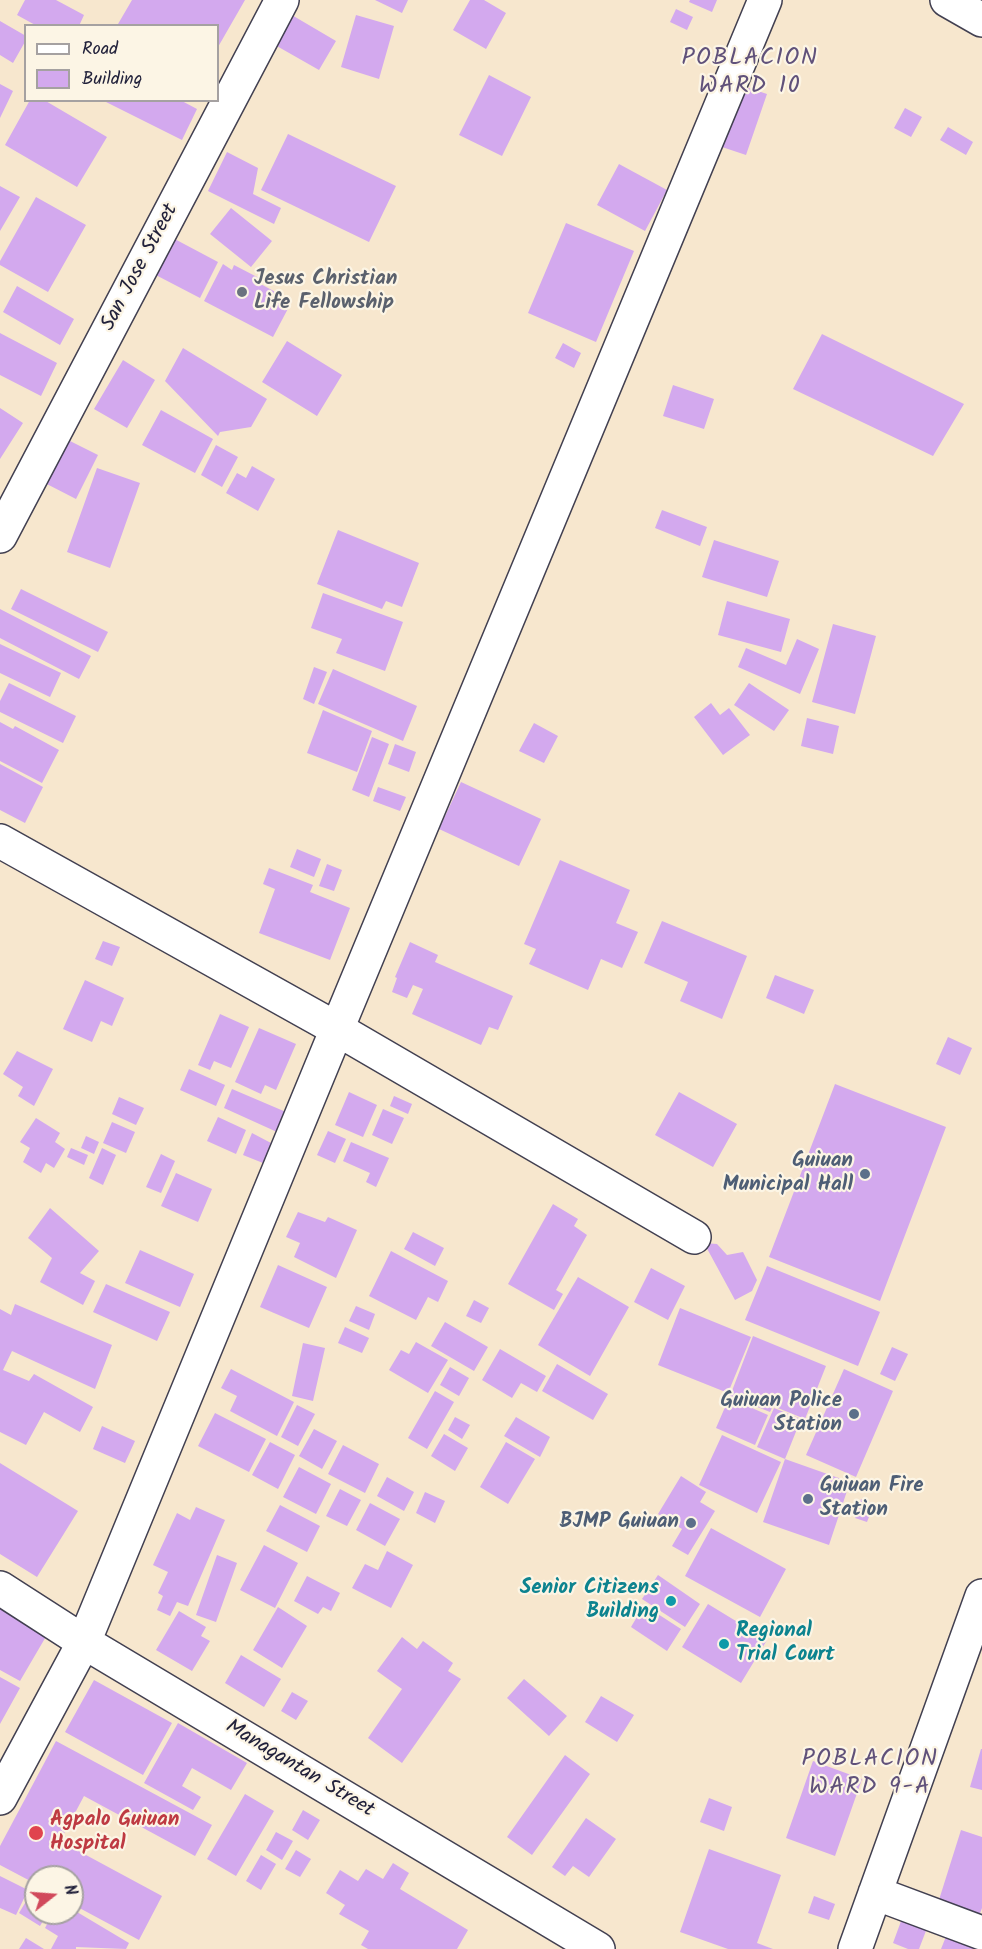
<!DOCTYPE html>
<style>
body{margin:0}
#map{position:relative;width:982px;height:1949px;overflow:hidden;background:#f7e7ce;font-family:Kalam,sans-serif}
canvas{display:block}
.legend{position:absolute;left:24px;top:24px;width:195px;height:78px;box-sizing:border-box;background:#fcf5e5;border:2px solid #a5a1a1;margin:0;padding:8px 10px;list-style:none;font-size:18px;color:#22223b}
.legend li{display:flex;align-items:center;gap:12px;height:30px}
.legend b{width:30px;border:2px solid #a5a1a1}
.north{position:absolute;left:24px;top:1865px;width:60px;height:60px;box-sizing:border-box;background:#fcf5e5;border:2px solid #a5a1a1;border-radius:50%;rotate:73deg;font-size:16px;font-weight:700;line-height:24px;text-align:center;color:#22223b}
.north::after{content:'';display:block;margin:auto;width:21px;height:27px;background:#d1495b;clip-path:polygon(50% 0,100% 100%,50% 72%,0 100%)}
</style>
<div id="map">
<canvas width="982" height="1949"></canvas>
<ul class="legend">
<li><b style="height:8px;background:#fff"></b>Road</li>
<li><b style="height:16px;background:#d3a9ee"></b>Building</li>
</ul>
<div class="north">N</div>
</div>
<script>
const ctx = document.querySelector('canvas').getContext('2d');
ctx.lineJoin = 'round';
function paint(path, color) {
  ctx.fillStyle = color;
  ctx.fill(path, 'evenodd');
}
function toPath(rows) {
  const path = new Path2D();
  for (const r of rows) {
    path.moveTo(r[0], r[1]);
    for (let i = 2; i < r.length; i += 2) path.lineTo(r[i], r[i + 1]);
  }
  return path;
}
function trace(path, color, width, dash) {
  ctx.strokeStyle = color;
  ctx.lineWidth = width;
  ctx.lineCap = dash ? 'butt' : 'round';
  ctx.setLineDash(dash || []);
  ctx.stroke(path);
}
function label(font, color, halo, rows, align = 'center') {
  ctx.font = font + ' Kalam,sans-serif';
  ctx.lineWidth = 4.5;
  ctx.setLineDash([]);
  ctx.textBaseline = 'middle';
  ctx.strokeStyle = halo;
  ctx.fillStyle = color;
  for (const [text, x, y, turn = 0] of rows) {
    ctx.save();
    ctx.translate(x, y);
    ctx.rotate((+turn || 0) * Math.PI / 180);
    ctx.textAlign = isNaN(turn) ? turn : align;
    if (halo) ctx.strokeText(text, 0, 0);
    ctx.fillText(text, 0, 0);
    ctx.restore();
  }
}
const building = toPath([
 [25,0,56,0,84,15,79,26,37,26,17,15],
 [132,0,245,0,218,47,218,26,121,26,118,24],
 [375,0,408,0,402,13],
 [470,0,484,0,506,13,486,49,453,30],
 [690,0,717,0,712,12,689,2],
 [676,9,693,17,687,30,670,22],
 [285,11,336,41,319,70,268,41],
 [356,15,394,26,379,79,341,67],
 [0,21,26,36,26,40,13,63,0,55],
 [489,75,531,97,502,156,459,135],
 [0,84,13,91,0,118],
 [740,85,767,94,746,155,719,146],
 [30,100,44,100,107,137,77,187,5,145],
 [102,100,180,100,197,109,182,140],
 [905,108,922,117,911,137,894,128],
 [948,127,973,142,966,155,940,140],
 [288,134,396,186,369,242,261,190],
 [227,152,258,168,253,194,281,208,274,224,208,191],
 [619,164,667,190,645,231,597,205],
 [0,186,20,197,0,231],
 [36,197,86,225,48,292,0,265,0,261],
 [231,208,272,241,251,267,210,234],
 [566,223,634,251,596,342,528,313],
 [169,236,218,262,200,298,150,272],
 [223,264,232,270,234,265,259,278,257,282,292,301,273,337,204,301],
 [17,286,74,319,60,345,3,312],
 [0,333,57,363,41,396,0,375],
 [822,334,964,404,933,456,793,389],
 [287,341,342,375,317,416,262,382],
 [563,343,581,353,574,368,555,358],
 [183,348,267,399,251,427,220,432,218,436,165,381],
 [123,360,155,380,127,428,94,409],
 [673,385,714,399,704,429,663,416],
 [0,408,23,423,0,459],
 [161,410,213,439,195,473,142,445],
 [60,436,98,455,76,499,39,480],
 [216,445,238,457,222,487,201,475],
 [252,466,275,479,258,511,226,493,237,473,246,478],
 [97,468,140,483,110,568,67,552],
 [662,510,707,527,700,546,655,528],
 [338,530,419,563,402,607,386,601,382,609,317,584],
 [714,540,779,561,767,597,702,577],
 [21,589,108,632,98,652,11,609],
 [323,593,403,622,385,671,336,653,342,639,311,628],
 [727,601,790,619,781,652,718,635],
 [0,609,91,656,79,679,0,638],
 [833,624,876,636,855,714,812,702],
 [797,639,819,649,800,694,738,667,746,648,786,665],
 [0,644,61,673,50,697,0,673],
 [314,667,327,672,314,704,303,699],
 [333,669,417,706,403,741,318,704],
 [9,683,76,716,63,743,0,712,0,701],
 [749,683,789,710,774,731,734,705],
 [711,703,720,715,729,708,750,735,723,755,694,717],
 [323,710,372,731,357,772,307,753],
 [807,718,839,726,833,754,801,746],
 [0,722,13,729,15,726,59,750,42,783,0,761],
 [534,723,558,736,544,763,519,751],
 [372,737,389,744,369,797,352,790],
 [395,744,416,752,409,772,388,764],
 [0,764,43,787,25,823,0,810],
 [461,782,541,819,519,866,439,829],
 [378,787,406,797,400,811,373,801],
 [297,849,321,859,314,877,290,867],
 [560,860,630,890,616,923,638,932,622,968,601,959,588,990,529,964,536,949,524,944],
 [327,864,342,870,334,891,319,886],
 [269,868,313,885,310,892,350,908,330,960,259,933,275,889,263,884],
 [662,921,747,956,722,1019,680,1001,688,982,644,963],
 [103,941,120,947,112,966,95,959],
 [410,942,438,955,435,962,513,996,498,1030,489,1027,481,1045,412,1014,423,989,413,985,407,998,392,992,397,978,395,977],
 [775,975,814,990,804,1014,766,998],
 [85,980,124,998,112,1026,101,1021,92,1042,63,1029],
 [220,1014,249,1027,231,1068,214,1061,210,1070,198,1065],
 [259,1028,296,1044,276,1090,265,1085,261,1094,235,1082],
 [948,1037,972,1048,960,1075,936,1064],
 [17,1051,53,1069,34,1106,18,1096,23,1087,3,1074],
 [189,1069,225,1085,216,1106,180,1090],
 [835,1084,946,1127,880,1301,769,1257],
 [232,1089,286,1112,277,1132,224,1108],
 [349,1092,377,1105,363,1137,335,1125],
 [679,1092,737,1124,713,1167,655,1135],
 [394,1096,412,1104,408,1114,390,1106],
 [119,1097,144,1108,136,1125,112,1114],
 [383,1109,404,1118,392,1144,372,1135],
 [218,1117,246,1130,236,1154,207,1141],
 [36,1118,60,1133,55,1142,65,1149,54,1168,46,1163,41,1173,23,1162,30,1148,20,1142],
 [112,1122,135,1132,126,1153,103,1143],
 [328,1131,346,1139,335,1163,317,1155],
 [252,1133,271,1143,263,1163,243,1155],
 [86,1136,99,1142,94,1154,81,1148],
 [351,1142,389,1158,376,1187,366,1182,370,1173,343,1161],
 [71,1148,88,1155,84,1165,67,1157],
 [102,1148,116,1155,103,1185,89,1178],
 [161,1154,175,1161,161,1193,146,1187],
 [176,1173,212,1189,198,1222,161,1206],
 [553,1204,578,1219,574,1226,587,1235,556,1290,563,1294,554,1310,508,1284],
 [50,1208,99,1251,80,1273,95,1281,83,1305,40,1282,52,1258,28,1238],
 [298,1212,325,1222,328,1217,357,1230,336,1278,294,1257,300,1243,286,1237],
 [413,1232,444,1248,435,1266,404,1249],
 [704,1243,717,1244,727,1255,743,1252,757,1280,752,1291,735,1300],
 [140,1250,194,1274,180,1307,125,1283],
 [391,1251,448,1281,438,1302,428,1297,416,1320,369,1296],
 [278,1265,327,1287,309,1328,260,1307],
 [767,1266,880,1312,858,1366,745,1320],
 [651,1268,685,1286,668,1320,634,1302],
 [578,1277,629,1307,590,1376,538,1345],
 [106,1284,170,1312,157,1341,93,1312],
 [474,1300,489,1308,481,1323,466,1316],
 [15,1304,112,1345,95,1389,12,1351,3,1370,29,1381,34,1374,93,1407,80,1432,44,1412,26,1445,0,1432,0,1309,11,1315],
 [356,1306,375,1314,369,1330,349,1321],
 [680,1308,751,1337,728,1393,658,1365],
 [445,1322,488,1347,474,1371,431,1346],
 [345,1327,369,1338,362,1353,338,1343],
 [753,1336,826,1366,805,1419,773,1406,770,1412,730,1396],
 [416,1342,448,1360,428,1393,389,1370,401,1350,409,1354],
 [303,1343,325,1348,313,1401,292,1396],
 [892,1347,908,1354,895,1381,880,1374],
 [500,1349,546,1376,537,1392,521,1383,512,1398,482,1380],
 [557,1364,608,1394,593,1420,542,1391],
 [450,1367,469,1378,459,1396,440,1385],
 [231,1369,294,1402,277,1436,230,1411,237,1396,221,1388],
 [844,1369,893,1391,856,1477,806,1455],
 [435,1391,454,1402,427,1449,408,1438],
 [729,1398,768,1415,755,1445,716,1428],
 [297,1405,315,1414,298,1446,281,1437],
 [774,1408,801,1419,785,1459,757,1447],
 [215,1413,266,1439,249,1472,198,1446],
 [455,1417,470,1425,462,1439,448,1430],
 [516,1417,550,1437,540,1457,504,1436],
 [102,1426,135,1441,125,1463,93,1449],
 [314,1429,337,1441,322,1469,299,1456],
 [444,1434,468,1448,455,1471,431,1456],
 [722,1435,781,1462,757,1513,699,1485],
 [270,1442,295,1455,278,1489,252,1475],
 [506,1442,535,1459,508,1504,480,1487],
 [343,1445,379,1464,365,1493,328,1474],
 [785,1459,850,1482,829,1545,763,1522],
 [0,1463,78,1511,37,1577,0,1554],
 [299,1467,331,1484,316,1514,283,1497],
 [681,1476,706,1492,700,1502,715,1511,688,1555,672,1546,682,1529,658,1514],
 [387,1477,414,1492,404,1511,377,1496],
 [340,1489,361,1500,347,1526,326,1516],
 [425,1492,445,1501,435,1523,416,1513],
 [861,1499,874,1504,867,1522,855,1518],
 [370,1503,400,1519,385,1546,356,1530],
 [280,1505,320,1526,307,1552,266,1531],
 [196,1507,225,1520,188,1606,177,1602,170,1616,157,1610,163,1596,158,1593,168,1572,153,1565,177,1513,190,1520],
 [711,1528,786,1569,760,1617,685,1576],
 [264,1545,298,1563,275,1608,240,1590],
 [387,1551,413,1565,391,1608,352,1588,365,1564,378,1570],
 [217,1555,237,1563,216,1622,196,1615],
 [658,1575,700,1604,685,1627,642,1599],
 [307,1576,340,1593,331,1611,323,1607,318,1614,294,1601],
 [0,1597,51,1628,20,1681,0,1670],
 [708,1604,767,1640,741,1683,682,1647],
 [644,1605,681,1629,667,1651,631,1627],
 [278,1607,307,1626,282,1668,253,1650],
 [179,1611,206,1627,201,1636,210,1641,192,1671,156,1650],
 [402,1637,417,1649,423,1641,453,1663,448,1671,461,1679,402,1763,368,1738,402,1689,377,1671],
 [241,1655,281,1679,264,1707,225,1683],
 [0,1677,20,1688,0,1724],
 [524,1679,567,1716,549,1736,507,1698],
 [94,1680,172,1723,143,1775,65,1732],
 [292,1692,308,1701,296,1720,281,1711],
 [601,1696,634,1715,617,1742,585,1722],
 [178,1723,247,1763,231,1790,192,1768,182,1786,201,1797,193,1810,144,1783],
 [56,1741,212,1825,195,1856,84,1796,60,1841,162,1896,139,1940,72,1904,72,1877,36,1877,36,1884,0,1865,0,1846],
 [981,1749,982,1749,982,1790,970,1787],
 [565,1755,590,1774,532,1855,507,1837],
 [813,1761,862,1779,835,1856,786,1838],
 [245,1794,274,1811,236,1876,207,1859],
 [709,1798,732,1807,724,1831,700,1822],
 [303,1810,320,1820,308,1840,292,1830],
 [586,1818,616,1839,589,1877,573,1866,565,1876,552,1867],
 [961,1830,982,1837,982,1908,979,1916,938,1903],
 [276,1832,293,1841,282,1860,266,1850],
 [709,1849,781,1875,757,1943,773,1949,728,1949,680,1932],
 [296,1850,311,1859,300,1877,285,1869],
 [261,1855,276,1864,261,1890,246,1881],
 [393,1863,409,1873,400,1889,468,1930,457,1949,368,1949,361,1945,369,1931,339,1914,345,1905,326,1893,340,1870,358,1881,366,1869,383,1879],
 [0,1876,28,1890,16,1915,0,1908],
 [34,1888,36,1889,36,1913,48,1913,40,1926,19,1913],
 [814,1896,835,1904,829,1920,808,1913],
 [72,1909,129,1943,126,1949,76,1947,76,1949,51,1949,58,1936,45,1928,53,1913,72,1913],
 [904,1913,929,1923,919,1949,908,1949,893,1943],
 [949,1929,982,1949,941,1949],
 [26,1938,44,1949,19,1949]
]);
const minor = toPath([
 [947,0,982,20],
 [0,536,282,0],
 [0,841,337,1029,694,1237],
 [0,1588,84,1642,598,1949],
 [0,1798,84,1642,337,1029,765,0],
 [875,1893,982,1933],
 [855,1949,982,1596]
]);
const markers = [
 [242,292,6,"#6b7280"],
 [865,1174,6,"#5c6f8a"],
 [854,1414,6,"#5c6f8a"],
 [808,1499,6,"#5c6f8a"],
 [691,1523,6,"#5c6f8a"],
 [671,1601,6,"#0f9aa8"],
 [724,1644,6,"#0f9aa8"],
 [36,1833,8,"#e0444e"]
];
const streetNames = [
 ["San Jose Street",141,268,-62],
 ["Managantan Street",299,1770,31]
];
const worshipNames = [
 ["Jesus Christian",254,280],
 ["Life Fellowship",254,304]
];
const serviceNames = [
 ["Guiuan",853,1162],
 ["Municipal Hall",853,1186],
 ["Guiuan Police",842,1402],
 ["Station",842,1426],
 ["Guiuan Fire",820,1487,"left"],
 ["Station",820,1511,"left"],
 ["BJMP Guiuan",679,1523]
];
const cultureNames = [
 ["Senior Citizens",659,1589],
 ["Building",659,1613],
 ["Regional",736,1632,"left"],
 ["Trial Court",736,1656,"left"]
];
const healthNames = [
 ["Agpalo Guiuan",50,1821],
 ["Hospital",50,1845]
];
const quarterNames = [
 ["POBLACION",750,60],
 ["WARD 10",750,88],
 ["POBLACION",870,1761],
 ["WARD 9-A",870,1789]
];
paint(building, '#d3a9ee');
trace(minor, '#424051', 36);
trace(minor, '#fff', 33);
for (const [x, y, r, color] of markers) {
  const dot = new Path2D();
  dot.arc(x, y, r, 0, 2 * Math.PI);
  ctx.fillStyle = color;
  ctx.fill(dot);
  trace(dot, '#fcf5e5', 2);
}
label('21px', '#22223b', '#fcf5e5', streetNames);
label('bold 21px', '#5b616d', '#fcf5e5', worshipNames, 'left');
label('bold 21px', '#4e5e75', '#fcf5e5', serviceNames, 'right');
label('bold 21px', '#0d838f', '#fcf5e5', cultureNames, 'right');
label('bold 21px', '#be3a42', '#fcf5e5', healthNames, 'left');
ctx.letterSpacing = '1.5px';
label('24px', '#60517a', '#fcf5e5', quarterNames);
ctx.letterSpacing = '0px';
</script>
